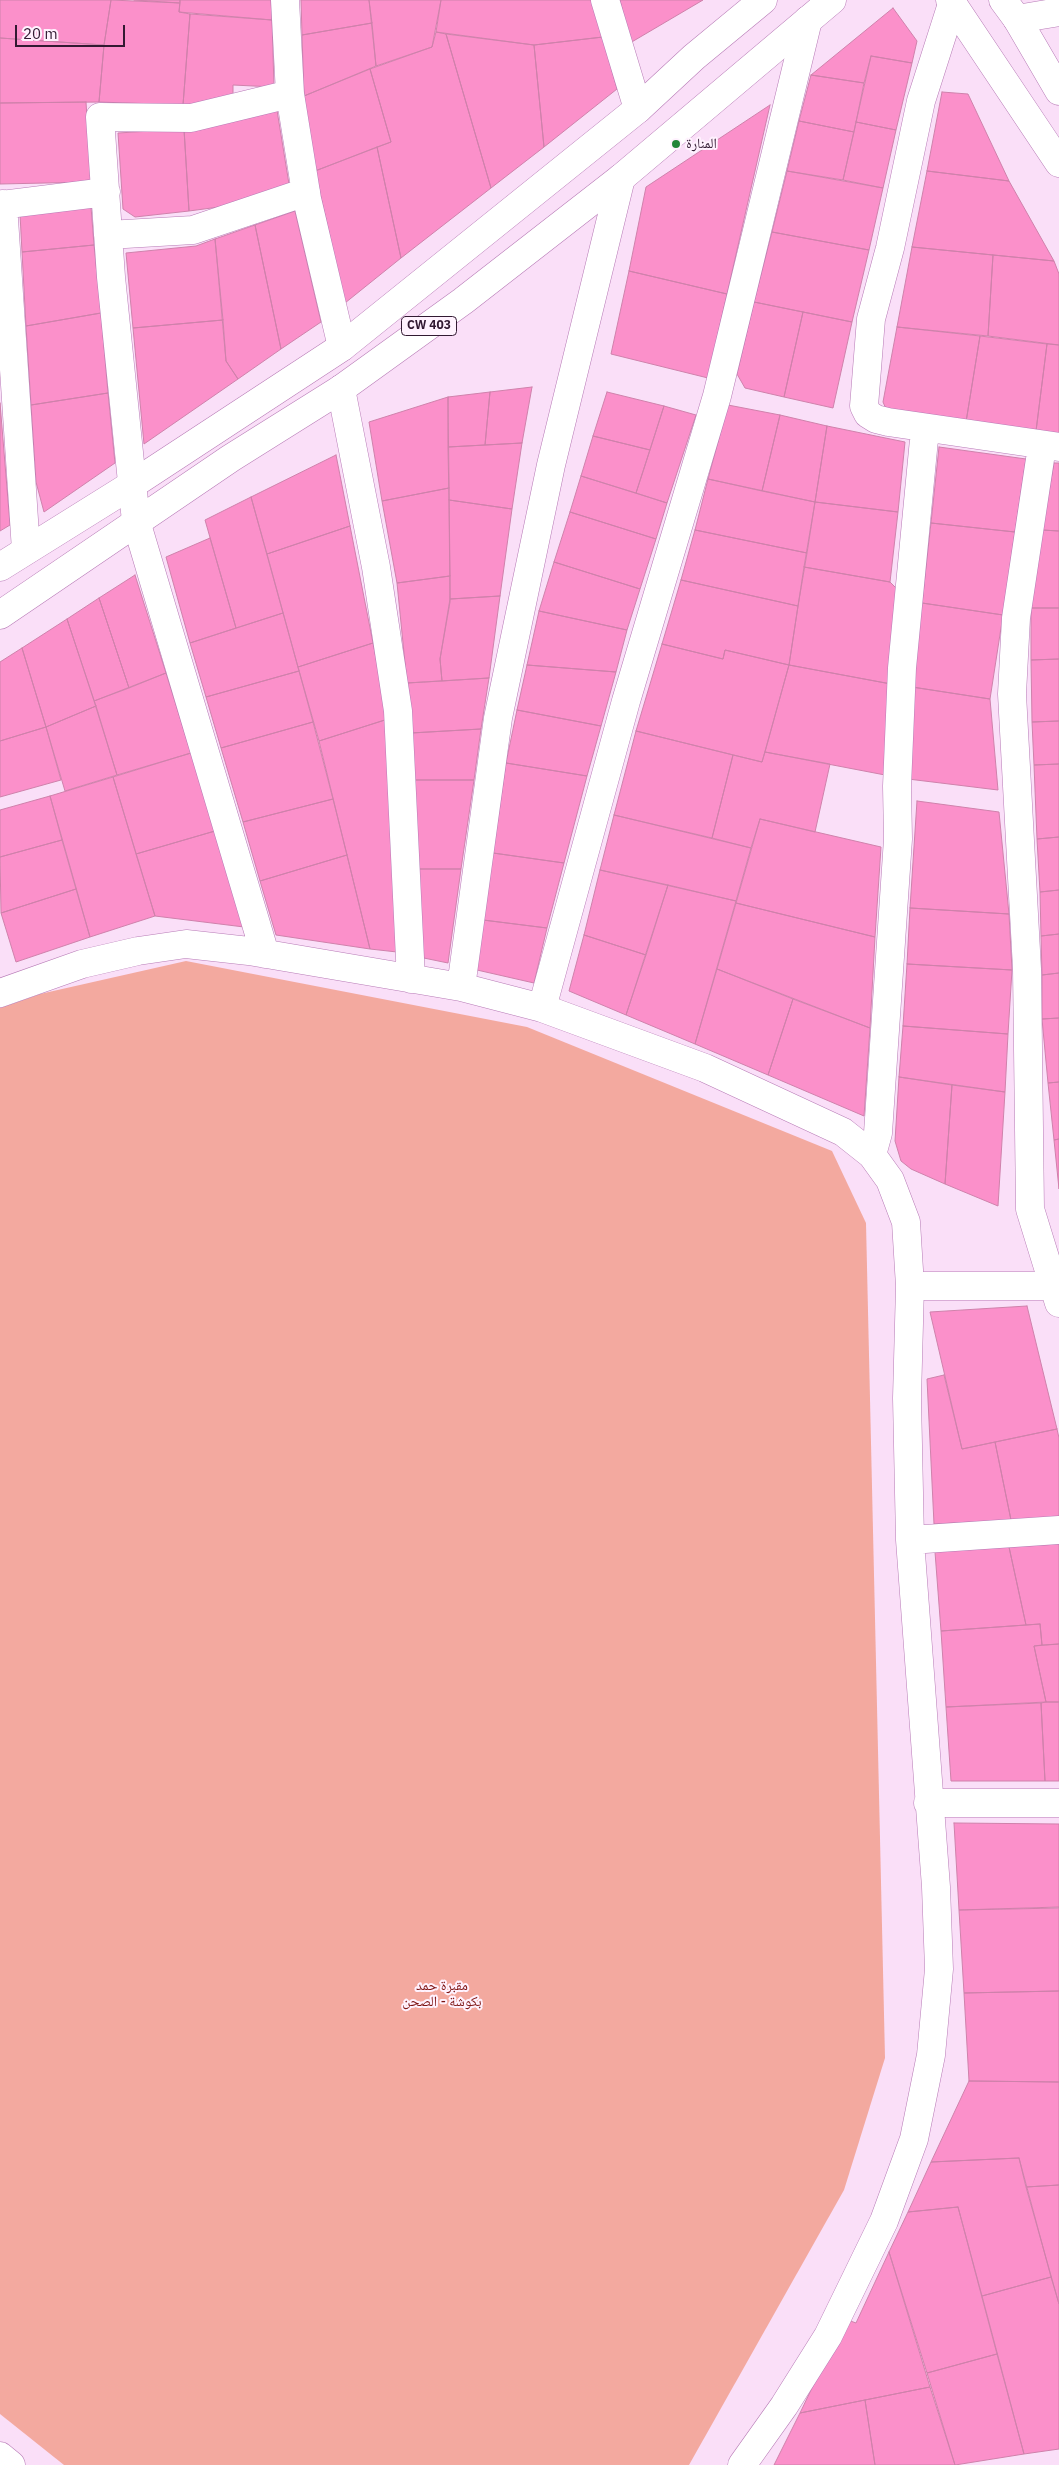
<!DOCTYPE html>
<meta charset="utf-8">
<style>
body{margin:0}
#map{position:relative;width:1059px;height:2465px;overflow:hidden;background:#fadff8;font-family:"IBM Plex Sans",sans-serif}
canvas{display:block}
.scale{position:absolute;left:15px;top:25px;width:110px;height:22px;box-sizing:border-box;border:2px solid #321a32;border-top:0;padding-left:6px;font-size:15px;line-height:18px;white-space:nowrap;color:#321a32;-webkit-text-stroke:4px #fff2fe;paint-order:stroke}
</style>
<div id="map">
<canvas width="1059" height="2465"></canvas>
<div class="scale">20 m</div>
</div>
<script>
const ctx = document.querySelector('canvas').getContext('2d');
ctx.lineJoin = 'round';
function paint(path, color) {
  ctx.fillStyle = color;
  ctx.fill(path, 'evenodd');
}
function toPath(rows) {
  const path = new Path2D();
  for (const r of rows) {
    path.moveTo(r[0], r[1]);
    for (let i = 2; i < r.length; i += 2) path.lineTo(r[i], r[i + 1]);
  }
  return path;
}
function trace(path, color, width, dash) {
  ctx.strokeStyle = color;
  ctx.lineWidth = width;
  ctx.lineCap = dash ? 'butt' : 'round';
  ctx.setLineDash(dash || []);
  ctx.stroke(path);
}
function label(font, color, halo, rows, align = 'center') {
  ctx.font = font + ' "IBM Plex Sans","Noto Naskh Arabic",sans-serif';
  ctx.lineWidth = 4;
  ctx.setLineDash([]);
  ctx.textBaseline = 'middle';
  ctx.strokeStyle = halo;
  ctx.fillStyle = color;
  for (const [text, x, y, turn = 0] of rows) {
    ctx.save();
    ctx.translate(x, y);
    ctx.rotate((+turn || 0) * Math.PI / 180);
    ctx.textAlign = isNaN(turn) ? turn : align;
    if (halo) ctx.strokeText(text, 0, 0);
    ctx.fillText(text, 0, 0);
    ctx.restore();
  }
}
const green = toPath([
 [186,961,527,1027,832,1151,866,1223,885,2058,844,2190,689,2465,64,2465,0,2414,0,1008,40,994]
]);
const building = toPath([
 [0,0,111,0,104,45,0,38,0,0],
 [111,0,180,3,179,12,190,14,183,105,99,102,104,45,111,0],
 [134,0,180,0,180,3,134,0],
 [180,0,271,0,272,20,179,12,180,0],
 [301,0,369,0,372,23,302,35,301,0],
 [369,0,441,0,432,47,376,66,369,0],
 [441,0,593,0,603,37,534,45,436,32,441,0],
 [620,0,703,0,630,43,620,0],
 [893,8,917,41,912,63,871,56,864,83,811,75,893,8],
 [190,14,272,20,274,87,233,85,233,102,183,105,190,14],
 [372,23,376,66,304,96,302,35,372,23],
 [436,32,446,34,491,188,401,258,377,147,391,142,370,69,432,47,436,32],
 [446,34,534,45,544,147,491,188,446,34],
 [603,37,617,89,544,147,534,45,603,37],
 [0,38,104,45,99,102,0,103,0,38],
 [871,56,912,63,896,130,856,122,871,56],
 [370,69,391,142,315,171,304,96,370,69],
 [811,75,864,83,854,132,799,121,811,75],
 [942,92,968,94,1009,181,927,171,942,92],
 [86,102,91,182,0,184,0,103,86,102],
 [276,104,289,184,219,207,189,211,184,129,276,104],
 [770,105,727,294,629,271,646,187,770,105],
 [799,121,854,132,843,180,787,171,799,121],
 [856,122,896,130,883,188,843,180,856,122],
 [184,129,189,211,135,217,123,209,118,133,184,129],
 [377,147,401,258,345,303,315,171,377,147],
 [787,171,883,188,869,250,772,232,787,171],
 [927,171,1009,181,1054,261,912,247,927,171],
 [91,207,94,245,22,252,20,214,91,207],
 [295,211,321,322,281,349,255,225,295,211],
 [255,225,281,349,238,379,226,361,215,239,255,225],
 [772,232,869,250,852,322,754,302,772,232],
 [215,239,223,320,133,328,126,253,196,246,215,239],
 [94,245,101,313,26,326,22,252,94,245],
 [912,247,993,255,988,336,897,327,912,247],
 [993,255,1054,261,1059,274,1059,345,988,336,993,255],
 [629,271,727,294,708,378,611,354,629,271],
 [754,302,803,312,784,397,745,388,737,374,754,302],
 [803,312,852,322,833,408,784,397,803,312],
 [101,313,108,393,31,405,26,326,101,313],
 [223,320,226,361,238,379,144,444,133,328,223,320],
 [897,327,980,336,966,422,886,409,883,402,897,327],
 [980,336,1047,344,1036,431,966,422,980,336],
 [1047,344,1059,345,1059,434,1036,431,1047,344],
 [532,387,522,443,485,445,490,392,532,387],
 [490,392,485,445,448,447,448,397,490,392],
 [607,392,664,406,650,450,593,436,607,392],
 [108,393,115,463,44,512,36,482,31,405,108,393],
 [448,397,449,488,382,501,369,422,448,397],
 [0,403,10,525,0,531,0,403],
 [728,405,780,415,762,491,708,479,728,405],
 [664,406,696,415,667,503,636,493,664,406],
 [780,415,827,426,815,502,762,491,780,415],
 [827,426,905,442,898,512,815,502,827,426],
 [593,436,650,450,636,493,581,476,593,436],
 [522,443,512,509,449,500,448,447,522,443],
 [939,447,1026,459,1015,532,931,523,939,447],
 [336,455,350,526,267,554,251,497,336,455],
 [1054,463,1059,463,1059,531,1042,530,1054,463],
 [581,476,667,503,656,539,570,512,581,476],
 [708,479,815,502,807,553,695,530,708,479],
 [449,488,450,576,397,583,382,501,449,488],
 [251,497,283,613,236,628,205,520,251,497],
 [449,500,512,509,500,596,450,599,449,500],
 [815,502,898,512,890,582,804,567,815,502],
 [570,512,656,539,640,589,554,562,570,512],
 [931,523,1015,532,1003,615,922,603,931,523],
 [350,526,373,643,298,667,267,554,350,526],
 [695,530,807,553,798,606,681,580,695,530],
 [1042,530,1059,531,1059,608,1031,608,1042,530],
 [210,538,236,628,190,643,166,557,210,538],
 [554,562,640,589,627,630,539,611,554,562],
 [804,567,890,582,900,592,891,684,789,665,804,567],
 [135,575,166,673,129,688,99,598,135,575],
 [450,576,450,602,440,659,442,681,407,683,397,583,450,576],
 [681,580,798,606,789,665,725,650,723,659,662,644,681,580],
 [500,596,489,678,442,681,440,659,450,599,500,596],
 [99,598,129,688,94,701,67,619,99,598],
 [922,603,1003,615,990,699,912,687,922,603],
 [1031,608,1059,608,1059,659,1031,660,1031,608],
 [539,611,627,630,616,672,527,665,539,611],
 [283,613,299,671,206,697,190,643,283,613],
 [67,619,96,706,46,727,22,648,67,619],
 [373,643,388,719,319,741,298,667,373,643],
 [662,644,723,659,725,650,789,665,762,762,636,731,662,644],
 [22,648,46,727,0,741,0,662,22,648],
 [1059,659,1059,721,1032,722,1031,660,1059,659],
 [527,665,616,672,601,726,517,710,527,665],
 [789,665,891,684,885,775,765,752,789,665],
 [299,671,313,722,221,748,206,697,299,671],
 [166,673,191,753,117,775,94,701,166,673],
 [489,678,481,729,411,733,407,683,489,678],
 [912,687,990,699,998,790,908,779,912,687],
 [96,706,117,775,65,791,46,727,96,706],
 [517,710,601,726,587,776,506,763,517,710],
 [388,719,397,952,370,949,319,741,388,719],
 [1059,721,1059,764,1034,765,1032,722,1059,721],
 [313,722,333,799,243,822,221,748,313,722],
 [46,727,61,780,0,797,0,741,46,727],
 [481,729,474,780,415,780,411,733,481,729],
 [636,731,733,755,712,838,614,815,636,731],
 [765,752,830,764,815,832,760,819,751,848,712,838,733,755,762,762,765,752],
 [191,753,215,831,136,854,113,777,191,753],
 [506,763,587,776,564,863,493,853,506,763],
 [1059,764,1059,837,1037,839,1034,765,1059,764],
 [113,777,155,916,90,937,50,796,113,777],
 [415,780,474,780,461,869,417,869,415,780],
 [50,796,62,840,0,857,0,810,50,796],
 [333,799,347,855,260,881,243,822,333,799],
 [917,801,999,812,1009,914,910,908,917,801],
 [614,815,751,848,736,901,600,870,614,815],
 [760,819,881,847,875,937,736,903,760,819],
 [215,831,244,927,155,916,136,854,215,831],
 [1059,837,1059,890,1040,892,1037,839,1059,837],
 [62,840,76,889,1,913,0,857,62,840],
 [493,853,564,863,547,928,483,920,493,853],
 [347,855,370,949,276,935,260,881,347,855],
 [417,869,461,869,448,963,419,957,417,869],
 [600,870,668,885,646,955,584,935,600,870],
 [668,885,736,901,695,1044,626,1015,668,885],
 [76,889,90,937,16,962,1,913,76,889],
 [1059,890,1059,934,1041,936,1040,892,1059,890],
 [736,903,875,937,870,1028,717,969,736,903],
 [910,908,1009,914,1012,970,907,964,910,908],
 [483,920,547,928,534,983,477,970,483,920],
 [1059,934,1059,973,1042,975,1041,936,1059,934],
 [584,935,646,955,626,1015,569,991,584,935],
 [907,964,1012,970,1008,1034,903,1026,907,964],
 [717,969,793,999,768,1075,695,1044,717,969],
 [1059,973,1059,1018,1042,1019,1042,975,1059,973],
 [793,999,870,1028,864,1116,768,1075,793,999],
 [1059,1018,1059,1082,1048,1083,1042,1019,1059,1018],
 [903,1026,1008,1034,1005,1092,899,1077,903,1026],
 [899,1077,952,1085,945,1184,911,1169,901,1161,895,1141,899,1077],
 [1059,1082,1059,1139,1054,1140,1048,1083,1059,1082],
 [952,1085,1005,1092,998,1206,945,1184,952,1085],
 [1059,1139,1059,1189,1054,1140,1059,1139],
 [1027,1306,1057,1429,962,1449,930,1312,1027,1306],
 [944,1375,962,1449,995,1442,1011,1520,934,1524,927,1379,944,1375],
 [1057,1429,1059,1438,1059,1517,1011,1520,995,1442,1057,1429],
 [1059,1544,1059,1644,1042,1645,1040,1624,1026,1625,1009,1547,1059,1544],
 [1009,1547,1026,1625,941,1631,935,1552,1009,1547],
 [1040,1624,1042,1645,1034,1646,1046,1702,946,1707,941,1631,1040,1624],
 [1059,1644,1059,1702,1046,1702,1034,1646,1059,1644],
 [1046,1702,1059,1702,1059,1781,1045,1781,1041,1703,1046,1702],
 [1041,1703,1045,1781,951,1781,946,1707,1041,1703],
 [954,1823,1059,1824,1059,1908,959,1910,954,1823],
 [1059,1907,1059,1991,964,1993,959,1910,1059,1907],
 [1059,1991,1059,2082,969,2081,964,1993,1059,1991],
 [969,2081,1059,2082,1059,2185,1026,2187,1019,2158,931,2162,969,2081],
 [1019,2158,1051,2277,982,2296,958,2207,908,2212,931,2162,1019,2158],
 [1059,2185,1059,2304,1026,2187,1059,2185],
 [958,2207,997,2354,927,2373,889,2252,908,2212,958,2207],
 [889,2252,930,2387,800,2413,845,2319,856,2323,889,2252],
 [1051,2277,1059,2304,1059,2449,1024,2454,982,2296,1051,2277],
 [997,2354,1024,2454,955,2465,927,2373,997,2354],
 [930,2387,955,2465,875,2465,865,2400,930,2387],
 [865,2400,875,2465,774,2465,800,2413,865,2400]
]);
const minor = toPath([
 [285,0,290,94,307,199,342,347],
 [605,0,638,109],
 [952,4,921,101,890,248,871,319,864,406,868,414,876,419,888,422,1059,447],
 [1017,19,1059,12],
 [3,204,26,550],
 [0,205,106,192],
 [108,235,193,230,306,192],
 [341,389,376,567,398,711,411,979],
 [1042,446,1016,618,1012,694,1027,969,1030,1209,1059,1303],
 [265,954,136,521,111,277,100,117,191,118,290,94],
 [461,987,498,718,551,465,621,178],
 [0,993,82,964,138,951,186,944,249,951,461,987,542,1008,705,1068,843,1132,872,1155,890,1180,906,1222,910,1286,907,1398,910,1540,936,1887,939,1969,931,2055,914,2139,884,2221,828,2336,784,2406,742,2465],
 [542,1008,626,701,717,396,808,20],
 [872,1155,878,1133,898,839,897,786,902,668,925,429],
 [910,1286,1059,1286],
 [910,1540,1059,1530],
 [928,1803,1059,1803],
 [0,2456,11,2465]
]);
const tertiary = toPath([
 [950,0,1059,163],
 [1003,0,1017,19,1059,91]
]);
const primary = toPath([
 [0,567,133,484,342,347,638,109,694,57,763,0],
 [0,615,231,458,341,389,463,301,621,178,832,0]
]);
const markers = [
 [676,144,5,"#228539"]
];
const shields = [
 [429,326,55]
];
const shieldNames = [
 ["CW 403",429,326]
];
const poiNames = [
 ["المنارة",686,144]
];
const parkNames = [
 ["مقبرة حمد",442,1986],
 ["بكوشة - الصحن",442,2002]
];
paint(green, '#f3a99f');
paint(building, '#fb90ca');
trace(building, '#cf81ab', 1);
trace(minor, '#b77bb6', 29);
trace(tertiary, '#b77bb6', 29);
trace(primary, '#b77bb6', 29);
trace(minor, '#fff', 28);
trace(tertiary, '#fff', 28);
trace(primary, '#fff', 28);
for (const [x, y, r, color] of markers) {
  const dot = new Path2D();
  dot.arc(x, y, r, 0, 2 * Math.PI);
  ctx.fillStyle = color;
  ctx.fill(dot);
  trace(dot, '#fff2fe', 2);
}
for (const [x, y, w] of shields) {
  const box = new Path2D();
  box.roundRect(x - w / 2, y - 9.5, w, 19, 4);
  ctx.fillStyle = '#fff2fe';
  ctx.fill(box);
  trace(box, '#321a32', 1);
}
label('bold 12px', '#321a32', null, shieldNames);
label('14px', '#321a32', '#fff2fe', poiNames, 'left');
label('14px', '#7e1413', '#fff2fe', parkNames);
</script>
